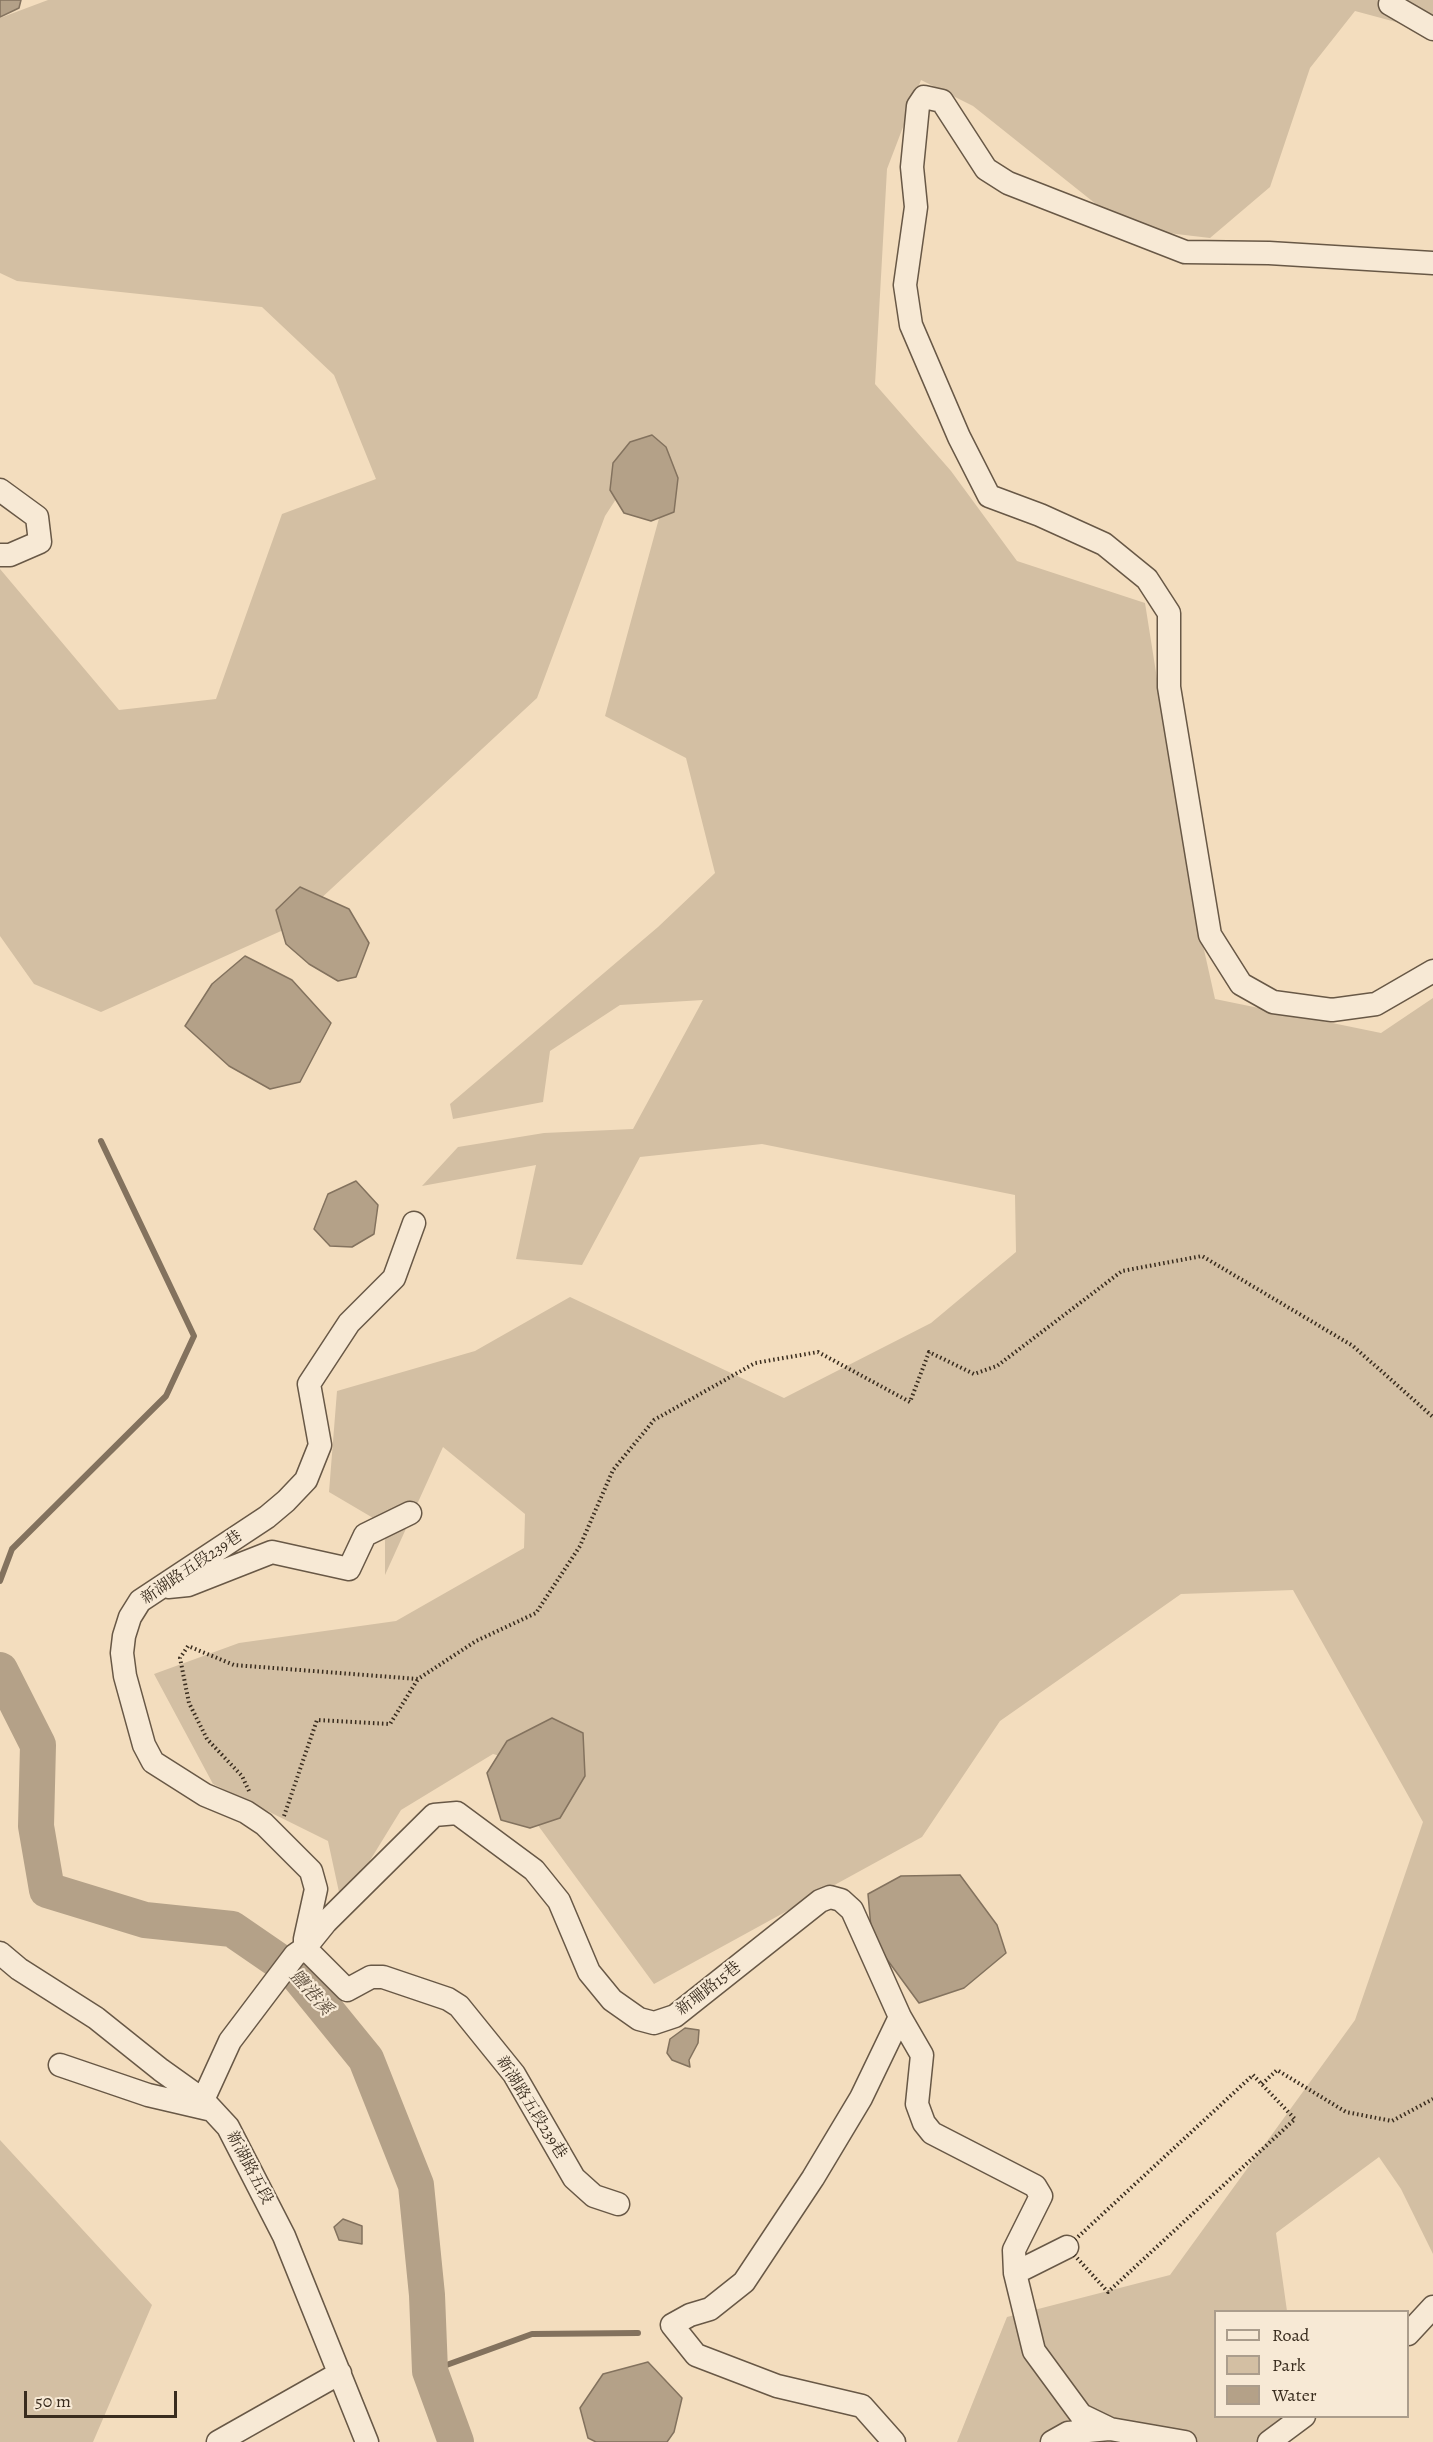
<!DOCTYPE html>
<meta charset="utf-8">
<style>
body{margin:0}
#map{position:relative;width:1433px;height:2442px;overflow:hidden;background:#f3ddbe;font-family:Alegreya,serif}
canvas{display:block}
.legend{position:absolute;left:1214px;top:2310px;width:195px;height:108px;box-sizing:border-box;background:#f7e9d5;border:2px solid #ab9d8c;margin:0;padding:8px 10px;list-style:none;font-size:18px;color:#392c1e}
.legend li{display:flex;align-items:center;gap:12px;height:30px}
.legend b{width:30px;border:2px solid #ab9d8c}
.scale{position:absolute;left:24px;top:2391px;width:153px;height:27px;box-sizing:border-box;border:3px solid #392c1e;border-top:0;padding-left:8px;font-size:18px;line-height:21px;white-space:nowrap;color:#392c1e;-webkit-text-stroke:4px #f7e9d5;paint-order:stroke}
</style>
<div id="map">
<canvas width="1433" height="2442"></canvas>
<ul class="legend">
<li><b style="height:8px;background:#f7e9d5"></b>Road</li>
<li><b style="height:16px;background:#d3bfa3"></b>Park</li>
<li><b style="height:16px;background:#b4a188"></b>Water</li>
</ul>
<div class="scale">50 m</div>
</div>
<script>
const ctx = document.querySelector('canvas').getContext('2d');
ctx.lineJoin = 'round';
function paint(path, color) {
  ctx.fillStyle = color;
  ctx.fill(path, 'evenodd');
}
function toPath(rows) {
  const path = new Path2D();
  for (const r of rows) {
    path.moveTo(r[0], r[1]);
    for (let i = 2; i < r.length; i += 2) path.lineTo(r[i], r[i + 1]);
  }
  return path;
}
function trace(path, color, width, dash) {
  ctx.strokeStyle = color;
  ctx.lineWidth = width;
  ctx.lineCap = dash ? 'butt' : 'round';
  ctx.setLineDash(dash || []);
  ctx.stroke(path);
}
function label(font, color, halo, rows, align = 'center') {
  ctx.font = font + ' Alegreya,"Noto Serif TC",serif';
  ctx.lineWidth = 4.5;
  ctx.setLineDash([]);
  ctx.textBaseline = 'middle';
  ctx.strokeStyle = halo;
  ctx.fillStyle = color;
  for (const [text, x, y, turn = 0] of rows) {
    ctx.save();
    ctx.translate(x, y);
    ctx.rotate((+turn || 0) * Math.PI / 180);
    ctx.textAlign = isNaN(turn) ? turn : align;
    if (halo) ctx.strokeText(text, 0, 0);
    ctx.fillText(text, 0, 0);
    ctx.restore();
  }
}
const green = toPath([
 [48,0,1433,0,1433,32,1355,11,1310,68,1270,187,1210,238,1126,228,973,106,921,80,887,169,875,384,951,471,1017,561,1145,603,1190,887,1215,999,1381,1033,1433,998,1433,2254,1401,2189,1379,2157,1276,2233,1287,2311,1216,2312,1216,2416,1301,2417,1289,2442,957,2442,1007,2317,1170,2275,1355,2020,1423,1822,1293,1590,1181,1594,1000,1721,922,1837,654,1984,537,1824,548,1769,493,1754,401,1810,342,1906,328,1841,213,1784,154,1674,239,1643,396,1621,524,1548,525,1514,443,1447,385,1575,385,1525,329,1492,337,1391,475,1351,570,1297,784,1398,931,1323,1016,1252,1015,1195,762,1144,640,1157,582,1265,516,1259,536,1165,422,1186,458,1147,544,1133,633,1129,703,1000,620,1005,550,1051,543,1102,453,1119,450,1104,658,927,715,873,686,758,605,716,667,489,642,459,605,516,537,698,290,927,101,1012,34,984,0,936,0,569,119,710,216,699,282,514,376,479,334,375,262,307,17,281,0,273,0,18],
 [0,2140,152,2305,93,2442,0,2442]
]);
const water = toPath([
 [0,0,21,0,19,8,0,17,0,0],
 [652,435,666,447,678,478,674,512,651,521,624,513,610,490,613,463,630,442,652,435],
 [300,887,349,909,369,943,356,977,338,981,309,964,286,944,276,910,300,887],
 [245,956,292,980,331,1023,300,1082,270,1089,229,1066,185,1026,212,984,245,956],
 [356,1181,378,1205,374,1234,352,1247,330,1246,314,1229,328,1194,356,1181],
 [552,1718,583,1733,585,1776,560,1818,530,1828,501,1820,487,1773,507,1741,552,1718],
 [960,1875,997,1925,1006,1953,964,1988,919,2003,872,1939,868,1894,901,1876,960,1875],
 [685,2028,699,2030,698,2043,689,2060,690,2067,672,2060,667,2053,670,2039,685,2028],
 [343,2219,362,2226,362,2244,339,2240,334,2227,343,2219],
 [648,2362,682,2398,674,2432,667,2442,596,2442,588,2438,580,2408,603,2374,648,2362]
]);
const stream = toPath([
 [0,1581,12,1549,166,1396,194,1336,101,1141],
 [430,2371,532,2334,638,2333]
]);
const river = toPath([
 [0,1670,38,1745,36,1826,47,1890,145,1920,232,1929,296,1973,366,2059,416,2185,427,2295,430,2371,456,2442]
]);
const path = toPath([
 [249,1791,242,1776,207,1739,189,1703,180,1658,188,1646,234,1665,418,1679,476,1641,536,1613,580,1546,613,1470,654,1420,755,1363,818,1352,910,1402,929,1352,974,1374,997,1366,1122,1271,1202,1256,1353,1346,1433,1417],
 [284,1816,317,1720,390,1724,418,1679],
 [1253,2075,1295,2119,1108,2292,1067,2247,1253,2075],
 [1262,2084,1277,2070,1346,2112,1392,2121,1433,2099]
]);
const minor = toPath([
 [1390,4,1433,29],
 [1433,263,1269,253,1185,252,1008,183,986,169,942,101,924,97,918,106,912,167,916,207,905,285,911,325,959,437,989,496,1040,515,1104,544,1147,579,1169,613,1169,687,1210,935,1241,984,1273,1002,1332,1010,1376,1004,1433,971],
 [0,490,37,517,40,542,10,555,0,555],
 [414,1223,394,1278,349,1323,309,1384,320,1445,306,1480,286,1501,267,1517,140,1601,130,1617,124,1636,122,1653,125,1676,144,1745,153,1762,205,1795,246,1812,264,1824,311,1871,316,1889,305,1939,305,1948,347,1990,371,1977,383,1977,448,1999,459,2006,514,2074,574,2178,594,2196,618,2204],
 [168,1587,188,1585,272,1552,349,1569,365,1535,410,1513],
 [0,1953,19,1969,96,2018,161,2070,203,2100,228,2127,284,2236,367,2442],
 [60,2065,148,2095,208,2109],
 [203,2100,230,2041,295,1955,305,1948,326,1922,434,1815,457,1813,534,1870,559,1901,589,1972,612,2000,639,2019,654,2023,675,2016,820,1901,830,1897,841,1900,852,1910,900,2017,922,2055,917,2104,924,2123,932,2133,1035,2186,1041,2196,1014,2250,1015,2273],
 [1067,2247,1015,2273,1034,2351,1081,2415,1110,2429,1185,2442],
 [1408,2334,1433,2307],
 [218,2442,340,2373],
 [894,2442,862,2406,777,2386,696,2355,672,2325,690,2315,710,2309,744,2282,813,2178,861,2098,900,2017],
 [1052,2442,1068,2433,1109,2429],
 [1269,2442,1304,2416]
]);
const streetNames = [
 ["新湖路五段239巷",192,1568,-34],
 ["新珊路15巷",709,1989,-38],
 ["新湖路五段239巷",531,2108,58],
 ["新湖路五段",249,2168,62]
];
const waterNames = [
 ["鹽港溪",310,1993,48]
];
paint(green, '#d3bfa3');
paint(water, '#b4a188');
trace(water, '#83725e', 1.5);
trace(stream, '#83725e', 6);
trace(river, '#b4a188', 36);
trace(minor, '#685846', 25);
trace(path, '#392c1e', 4, [1.5, 3]);
trace(minor, '#f7e9d5', 22);
label('16px', '#392c1e', '#f7e9d5', streetNames);
label('italic 18px', '#5e4f3e', '#f7e9d5', waterNames);
</script>
